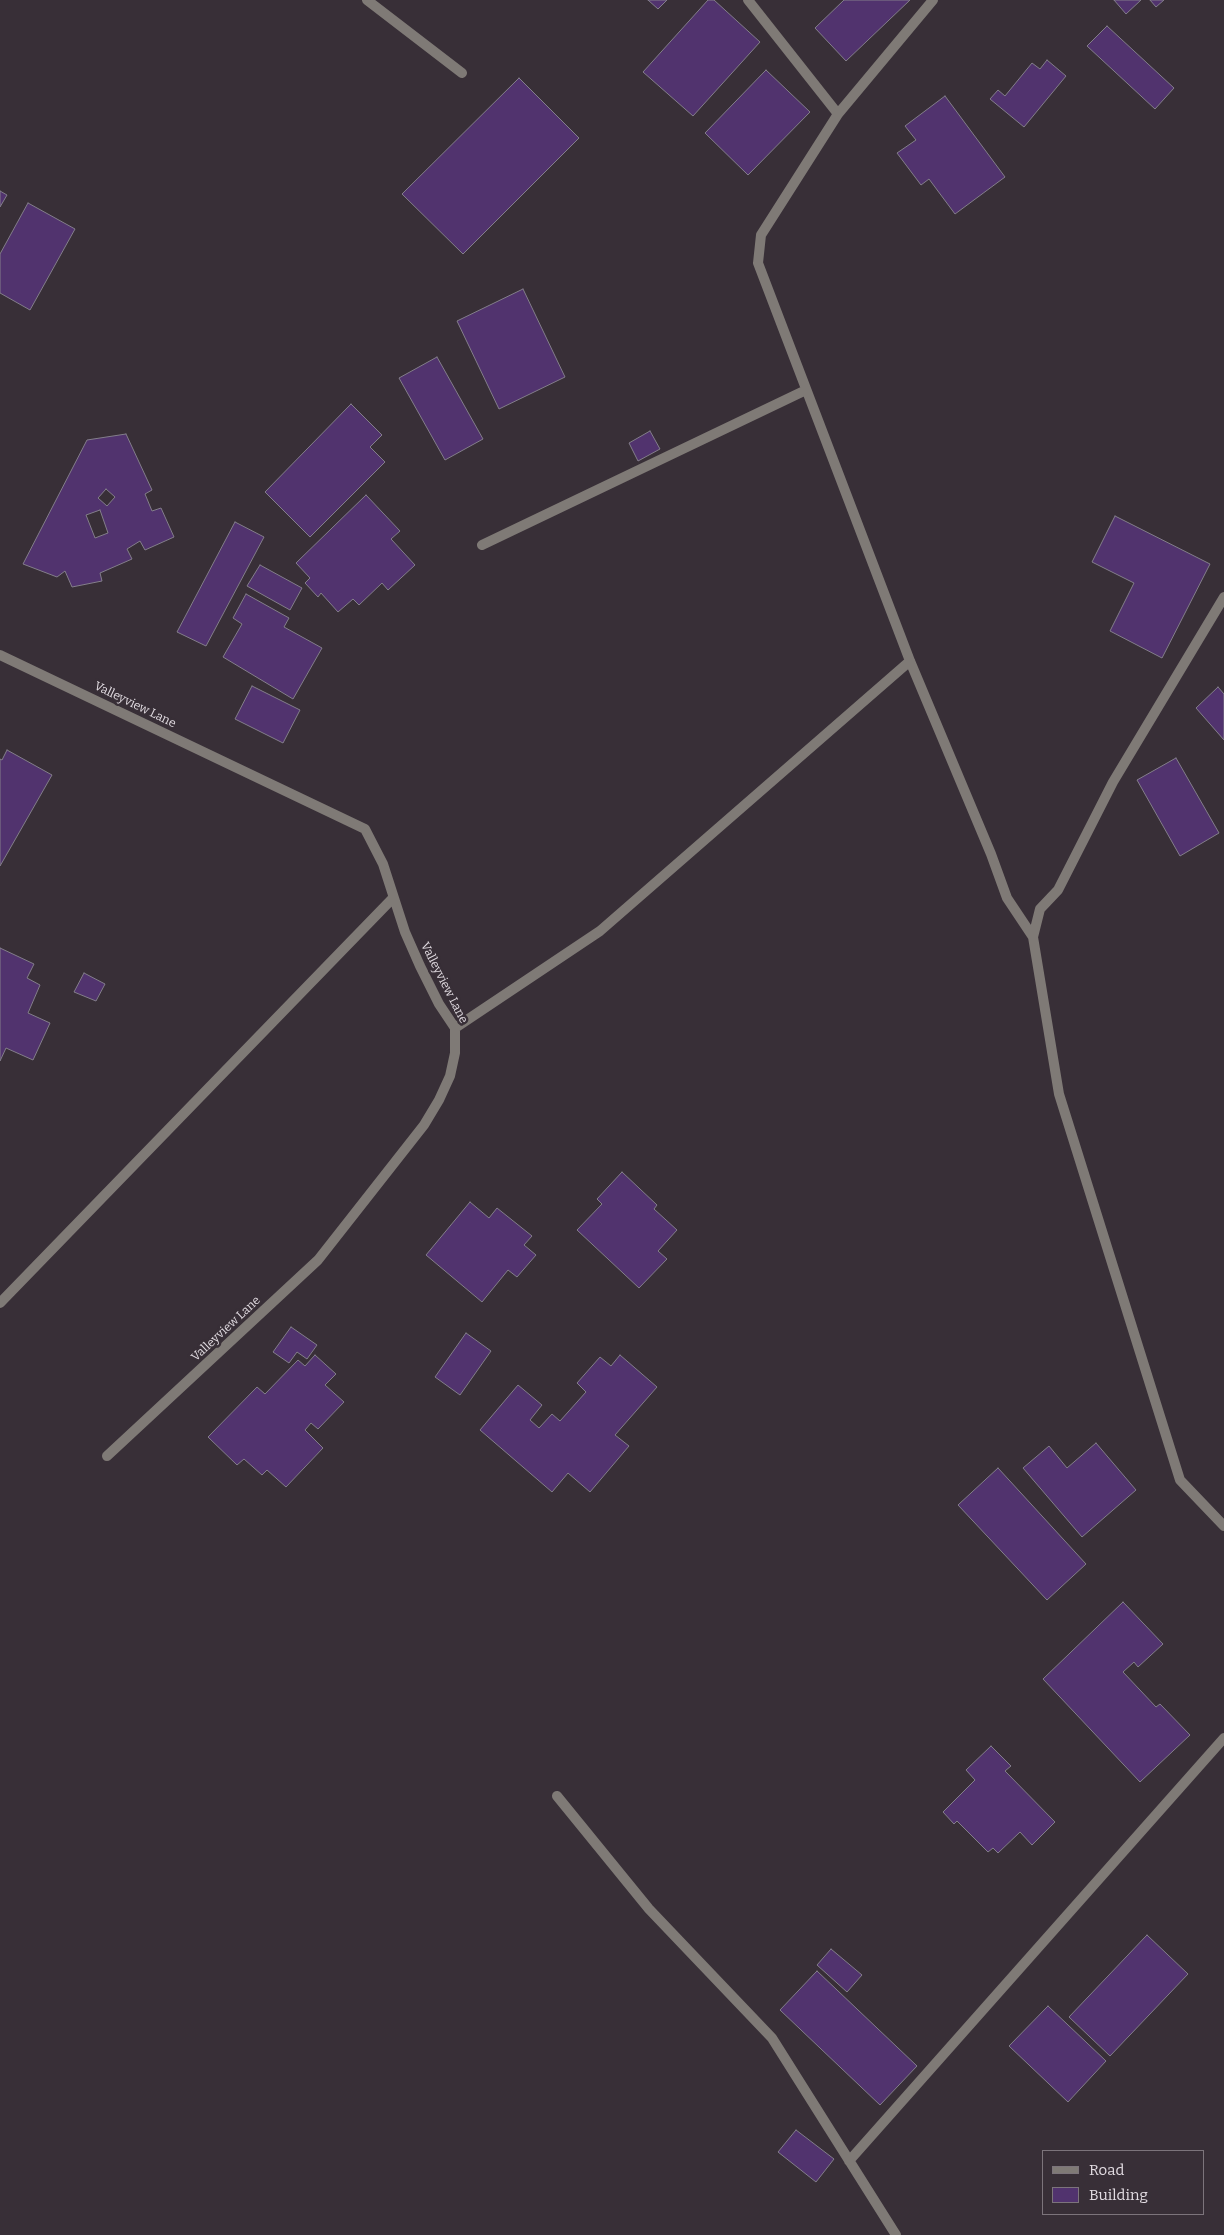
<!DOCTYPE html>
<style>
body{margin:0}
#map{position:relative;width:1224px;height:2235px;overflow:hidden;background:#382f37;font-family:Bitter,serif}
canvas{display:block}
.legend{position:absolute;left:1042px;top:2150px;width:162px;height:65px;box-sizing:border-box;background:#382f37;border:1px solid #7c747b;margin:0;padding:6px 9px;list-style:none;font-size:15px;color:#e2dce2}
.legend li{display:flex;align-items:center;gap:10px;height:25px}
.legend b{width:25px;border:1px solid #7c747b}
</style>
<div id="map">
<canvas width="1224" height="2235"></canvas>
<ul class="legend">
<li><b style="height:6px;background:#7f7a76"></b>Road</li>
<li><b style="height:14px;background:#51336e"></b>Building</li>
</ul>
</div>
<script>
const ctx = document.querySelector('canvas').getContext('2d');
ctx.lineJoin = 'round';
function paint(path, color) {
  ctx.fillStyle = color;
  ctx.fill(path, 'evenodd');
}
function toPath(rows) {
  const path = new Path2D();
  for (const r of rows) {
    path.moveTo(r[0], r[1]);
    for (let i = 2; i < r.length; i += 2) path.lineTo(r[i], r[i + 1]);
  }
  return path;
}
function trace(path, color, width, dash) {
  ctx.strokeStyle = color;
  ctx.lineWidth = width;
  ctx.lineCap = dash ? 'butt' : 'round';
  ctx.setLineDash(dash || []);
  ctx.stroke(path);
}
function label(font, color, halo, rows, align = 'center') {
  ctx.font = font + ' Bitter,serif';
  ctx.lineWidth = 5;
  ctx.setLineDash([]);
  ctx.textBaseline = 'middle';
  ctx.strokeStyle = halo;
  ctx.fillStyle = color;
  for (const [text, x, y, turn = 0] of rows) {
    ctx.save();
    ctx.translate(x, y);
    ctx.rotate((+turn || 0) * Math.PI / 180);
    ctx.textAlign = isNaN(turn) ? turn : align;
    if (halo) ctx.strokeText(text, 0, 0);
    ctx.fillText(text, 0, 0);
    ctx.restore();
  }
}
const building = toPath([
 [648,0,667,0,658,9,648,0],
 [708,0,714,0,760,42,693,116,643,72,708,0],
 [844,0,910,0,846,61,815,28,844,0],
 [1114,0,1141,0,1126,14,1114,0],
 [1150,0,1164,0,1156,7,1150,0],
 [1107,26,1174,88,1155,109,1087,46,1107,26],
 [1047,60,1066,76,1024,127,990,99,998,90,1005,96,1032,63,1040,69,1047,60],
 [766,70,810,112,748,175,705,133,766,70],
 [519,78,579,138,463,254,402,194,519,78],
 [945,96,1005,177,955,214,929,179,921,185,897,153,916,140,905,126,945,96],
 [0,191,7,195,0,207,0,191],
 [28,203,75,229,30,310,0,293,0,254,28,203],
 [523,289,565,377,499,409,457,321,523,289],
 [437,357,483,439,445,460,399,378,437,357],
 [351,404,382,435,370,447,385,462,310,537,265,492,351,404],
 [650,431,660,449,638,461,629,443,650,431],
 [126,434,152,490,145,494,152,511,161,508,174,537,145,550,140,541,127,549,132,559,100,573,102,581,72,587,65,571,57,577,23,564,87,440,126,434],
 [106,489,115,497,107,506,98,498,106,489],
 [100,510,108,533,95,538,86,515,100,510],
 [366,495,400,531,391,539,415,565,388,590,382,583,359,605,353,599,338,612,321,593,318,597,305,583,310,578,296,563,366,495],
 [1115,516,1210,564,1162,658,1110,631,1134,583,1092,562,1115,516],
 [235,522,264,537,206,646,177,632,235,522],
 [260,565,302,588,290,610,247,586,260,565],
 [246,594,289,618,284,627,322,648,293,699,223,657,242,624,233,618,246,594],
 [252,686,300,710,283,743,235,719,252,686],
 [1218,687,1224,694,1224,740,1196,708,1218,687],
 [7,750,52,775,0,866,0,759,2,760,7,750],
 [1176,758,1219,833,1180,856,1137,780,1176,758],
 [0,948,34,964,27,978,40,985,28,1013,50,1023,33,1060,6,1048,0,1061,0,948],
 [84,973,105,984,96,1001,74,992,84,973],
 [622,1172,657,1205,654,1209,677,1230,658,1251,667,1259,639,1288,577,1230,602,1204,597,1199,622,1172],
 [470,1202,489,1218,497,1208,532,1236,524,1245,536,1255,517,1277,508,1270,482,1302,426,1255,470,1202],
 [291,1327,317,1345,307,1359,297,1352,289,1363,273,1352,291,1327],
 [466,1333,491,1351,460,1395,435,1377,466,1333],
 [315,1355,336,1374,325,1385,344,1402,318,1429,311,1423,305,1430,323,1448,286,1487,267,1470,262,1475,244,1459,237,1465,208,1437,257,1387,265,1394,298,1360,305,1366,315,1355],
 [620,1355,657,1387,615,1435,629,1446,590,1492,568,1473,552,1492,480,1430,518,1385,542,1405,530,1420,539,1428,552,1414,560,1421,586,1392,577,1383,600,1357,611,1366,620,1355],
 [1096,1443,1136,1490,1082,1537,1023,1468,1049,1446,1067,1468,1096,1443],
 [998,1468,1086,1564,1047,1600,958,1505,998,1468],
 [1123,1602,1163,1644,1138,1667,1134,1662,1123,1672,1156,1707,1160,1704,1190,1735,1140,1782,1043,1679,1123,1602],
 [991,1746,1011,1766,1005,1771,1055,1822,1032,1845,1020,1832,998,1853,993,1848,988,1852,957,1821,954,1824,943,1812,975,1780,966,1770,991,1746],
 [1147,1935,1188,1974,1110,2056,1069,2017,1147,1935],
 [831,1949,862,1975,847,1992,817,1965,831,1949],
 [817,1971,917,2066,880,2105,780,2010,817,1971],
 [1048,2006,1106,2061,1068,2102,1009,2046,1048,2006],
 [796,2130,834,2159,816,2182,778,2152,796,2130]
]);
const service = toPath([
 [367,0,462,73]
]);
const minor = toPath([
 [748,0,838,114],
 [933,0,838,114,761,235,758,263,910,661,991,854,1007,898,1033,937],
 [482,545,806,390],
 [1224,597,1113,782,1058,890,1040,909,1033,937,1059,1094,1180,1480,1224,1526],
 [0,655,365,829,383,864,405,932,420,966,439,1004,455,1028,455,1053,450,1076,439,1100,424,1125,318,1260,107,1456],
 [455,1028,600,931,910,661],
 [0,1303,393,898],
 [557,1796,649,1909,772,2038,896,2235],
 [849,2161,1224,1738]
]);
const streetNames = [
 ["Valleyview Lane",135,705,26],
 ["Valleyview Lane",444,983,63],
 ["Valleyview Lane",226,1329,-43]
];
paint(building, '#51336e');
trace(building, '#837e8a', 1);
trace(service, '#7f7a76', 10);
trace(minor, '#7f7a76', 10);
label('12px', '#e2dce2', '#382f37', streetNames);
</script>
